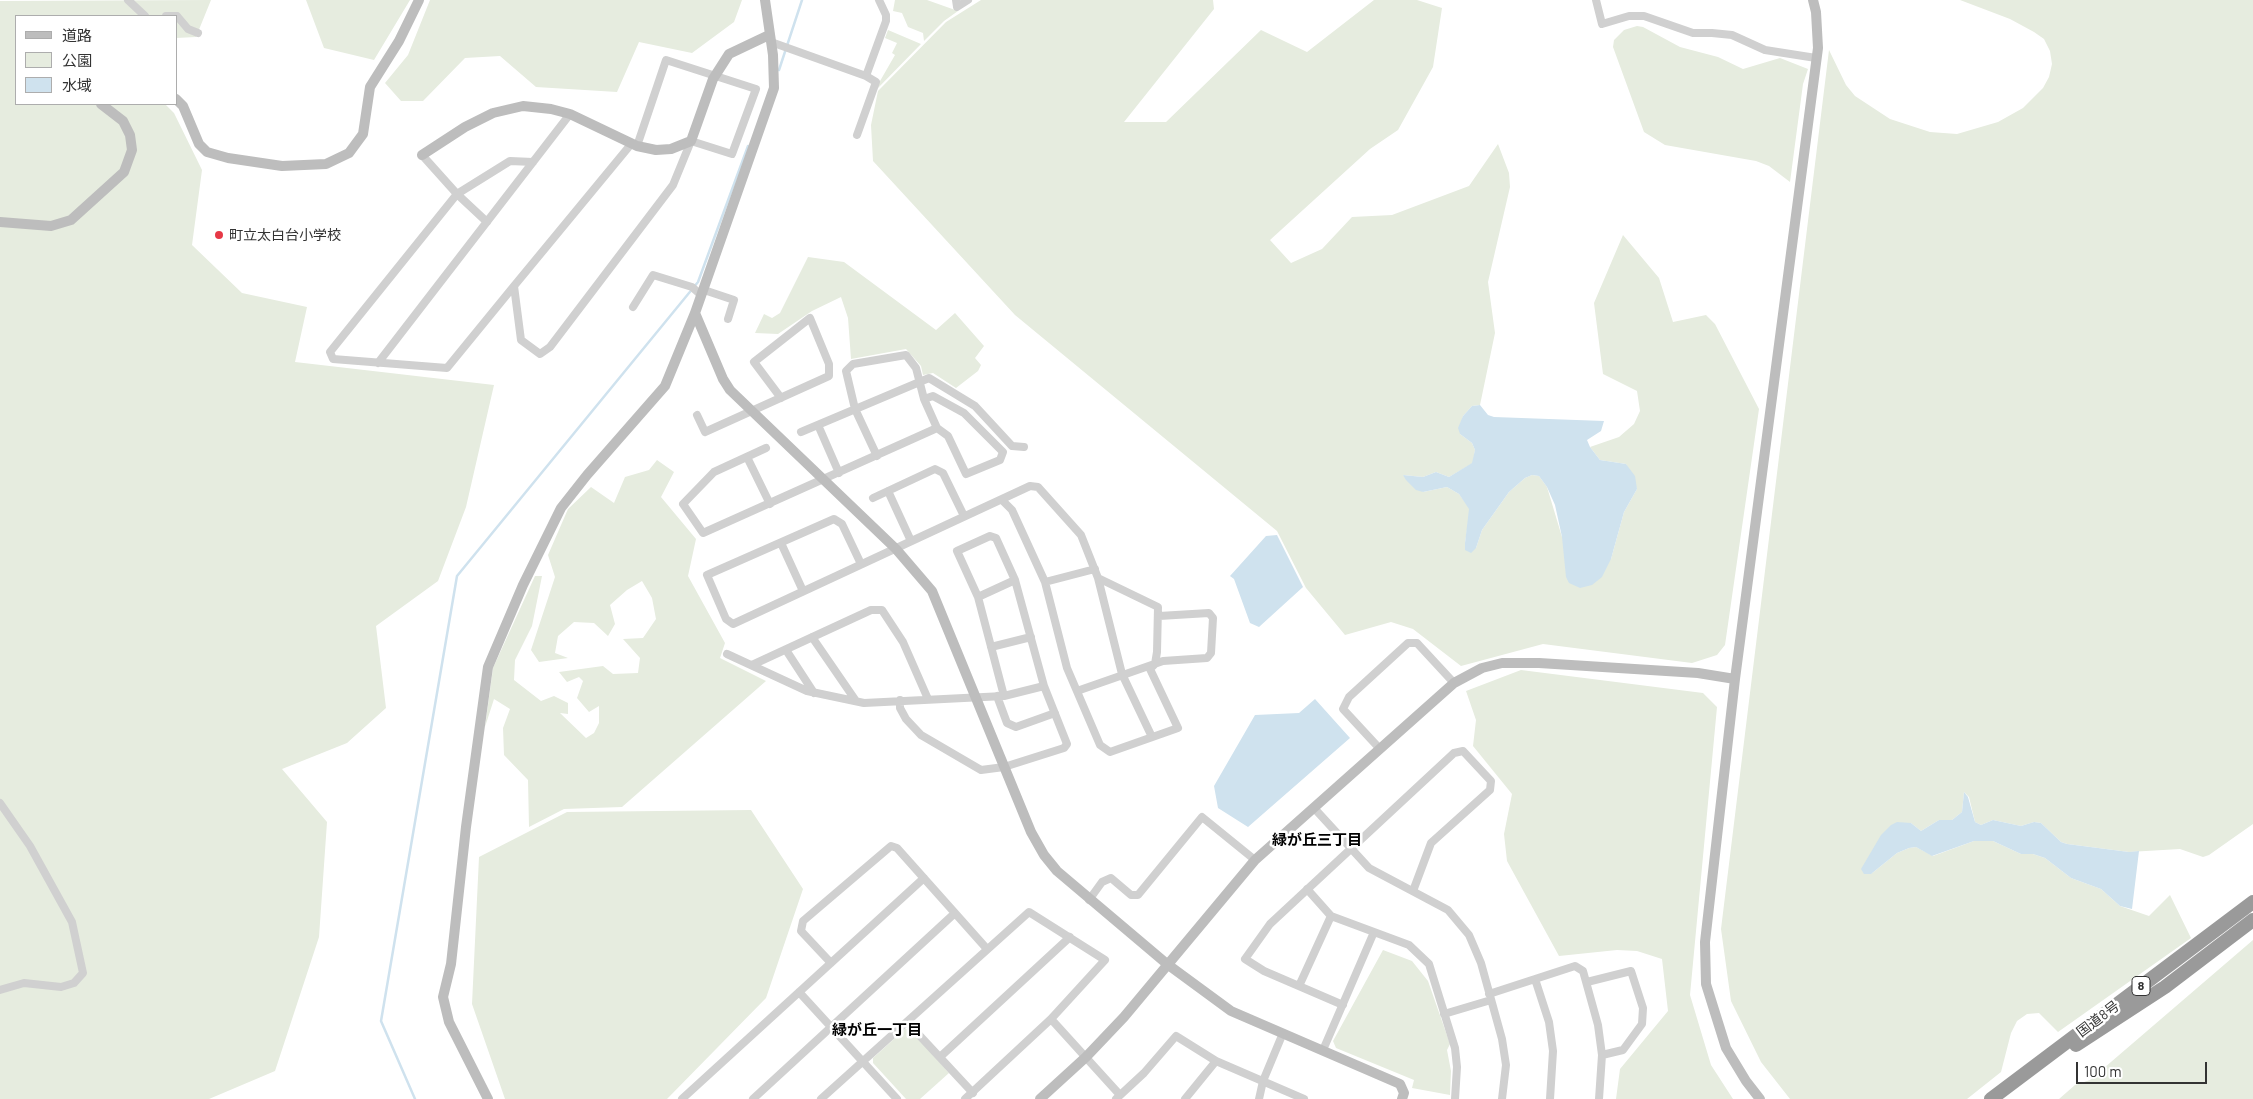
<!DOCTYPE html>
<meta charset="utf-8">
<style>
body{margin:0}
#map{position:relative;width:2253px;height:1099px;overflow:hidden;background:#fff;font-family:Barlow,"Noto Sans JP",sans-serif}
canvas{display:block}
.legend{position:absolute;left:15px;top:15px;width:162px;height:90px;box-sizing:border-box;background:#fff;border:1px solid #adadad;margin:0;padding:6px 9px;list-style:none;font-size:15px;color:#333}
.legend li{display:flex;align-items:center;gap:10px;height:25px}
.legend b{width:25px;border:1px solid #adadad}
.scale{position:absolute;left:2076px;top:1062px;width:131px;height:22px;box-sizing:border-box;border:2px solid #333;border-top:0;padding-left:6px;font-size:15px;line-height:18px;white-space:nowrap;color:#333;-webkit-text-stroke:4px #fff;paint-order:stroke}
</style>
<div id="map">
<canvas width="2253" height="1099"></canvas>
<ul class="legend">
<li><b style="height:6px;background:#bdbdbd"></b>道路</li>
<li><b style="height:14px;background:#e6ecdf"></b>公園</li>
<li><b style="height:14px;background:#cfe2ee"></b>水域</li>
</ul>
<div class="scale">100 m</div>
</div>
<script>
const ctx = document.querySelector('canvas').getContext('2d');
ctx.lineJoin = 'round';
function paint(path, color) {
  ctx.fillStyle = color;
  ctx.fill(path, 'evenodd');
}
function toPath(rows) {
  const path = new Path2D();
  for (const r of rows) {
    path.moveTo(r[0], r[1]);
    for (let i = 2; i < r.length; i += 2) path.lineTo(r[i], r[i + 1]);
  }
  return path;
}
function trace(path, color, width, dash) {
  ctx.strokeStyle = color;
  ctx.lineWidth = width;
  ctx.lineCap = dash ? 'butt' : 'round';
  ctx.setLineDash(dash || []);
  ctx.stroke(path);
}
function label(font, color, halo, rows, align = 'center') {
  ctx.font = font + ' Barlow,"Noto Sans JP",sans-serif';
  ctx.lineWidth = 5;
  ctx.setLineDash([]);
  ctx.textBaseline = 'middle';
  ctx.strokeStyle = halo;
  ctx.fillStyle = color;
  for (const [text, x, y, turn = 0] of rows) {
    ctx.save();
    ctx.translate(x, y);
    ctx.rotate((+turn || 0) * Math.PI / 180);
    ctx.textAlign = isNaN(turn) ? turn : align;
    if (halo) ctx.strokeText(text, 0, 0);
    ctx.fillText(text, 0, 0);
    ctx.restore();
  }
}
const green = toPath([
 [211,0,196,37,176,38,176,16,16,16,16,104,165,104,174,113,202,170,192,245,242,293,307,307,295,362,494,385,466,507,438,581,376,626,386,708,347,743,282,769,327,822,319,937,275,1071,209,1099,0,1099,0,1],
 [306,0,410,0,374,60,324,48],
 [430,0,742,0,734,22,692,53,639,42,617,92,536,87,500,56,465,58,423,101,401,101,385,83,408,55],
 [895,0,927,0,958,11,944,21,924,41,923,33,908,27,902,13,893,11],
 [981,0,1213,0,1214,9,1124,122,1166,122,1261,30,1307,52,1374,0,1417,0,1442,8,1433,67,1398,130,1370,149,1270,240,1291,263,1322,249,1352,217,1392,215,1469,186,1498,144,1509,173,1510,187,1488,282,1495,333,1480,405,1472,406,1463,416,1460,434,1472,443,1475,450,1473,463,1449,477,1436,472,1423,477,1403,475,1423,492,1447,487,1459,494,1470,509,1465,543,1476,548,1482,530,1509,492,1525,478,1532,475,1539,476,1547,487,1562,537,1611,559,1624,512,1637,489,1626,464,1600,460,1590,447,1619,437,1634,424,1640,411,1637,391,1603,374,1594,303,1623,235,1659,278,1673,322,1706,315,1715,324,1759,409,1725,645,1717,655,1692,663,1543,644,1461,666,1413,629,1391,622,1345,635,1306,588,1277,531,1015,315,873,161,871,125,878,91,946,22],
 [1960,0,2253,0,2253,824,2209,855,2203,857,2180,849,2129,852,2067,844,2061,842,2041,823,2034,822,2021,826,1993,820,1981,825,1975,822,1969,797,1964,792,1962,812,1952,820,1939,820,1921,831,1911,823,1871,874,1897,853,1909,848,1916,847,1933,856,1974,841,1993,841,2021,854,2033,854,2045,858,2071,878,2101,889,2120,906,2149,916,2170,895,2191,938,2058,1032,2039,1013,2027,1014,2017,1021,2011,1033,2001,1072,1967,1099,1790,1099,1761,1062,1731,1001,1721,929,1829,50,1846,85,1855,96,1890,119,1930,132,1957,134,1998,122,2023,108,2043,88,2049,77,2052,64,2050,51,2044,39,2034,32,2010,19],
 [1637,26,1643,27,1680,47,1718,57,1743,69,1780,58,1808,69,1803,84,1790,182,1769,166,1756,161,1665,145,1644,132,1613,47,1614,40,1624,30],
 [888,30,921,44,878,88,876,88,895,55,892,53,897,43,885,38],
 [808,257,844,262,936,330,955,313,984,346,975,358,981,365,978,371,956,388,933,373,923,375,921,366,906,349,851,359,848,318,841,297,812,311,778,334,755,333,764,314,772,318,780,313],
 [657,460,674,472,661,497,696,539,688,576,725,643,720,658,766,681,622,807,564,809,529,827,528,780,504,755,503,728,510,709,494,699,485,727,493,668,535,576,542,576,532,626,515,660,514,680,541,701,554,696,568,703,568,714,560,713,586,738,594,733,599,723,599,706,589,712,577,698,583,681,579,677,567,682,559,672,603,666,613,674,638,673,640,658,623,639,643,638,656,619,652,598,642,581,627,590,610,605,615,624,608,636,594,623,574,622,558,636,555,653,568,658,539,662,531,650,555,577,548,555,568,509,591,487,614,503,625,477,649,470],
 [1521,670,1703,693,1717,707,1690,995,1711,1065,1733,1099,1616,1099,1620,1069,1668,1011,1662,959,1637,951,1617,950,1559,956,1507,861,1504,834,1512,794,1473,746,1476,720,1466,691],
 [751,810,803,889,766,998,667,1099,505,1099,472,1004,479,857,567,812],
 [2253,940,2253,1099,2059,1099,2075,1085,2090,1080],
 [1383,950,1412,961,1428,981,1450,1044,1447,1050,1451,1071,1450,1095,1412,1088,1414,1080,1336,1048,1333,1041],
 [905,1029,910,1029,949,1073,920,1099,906,1099,873,1063,873,1058]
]);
const water = toPath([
 [1480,405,1488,415,1494,417,1604,421,1601,431,1587,440,1590,447,1600,460,1626,464,1635,476,1637,489,1624,512,1611,559,1602,577,1592,585,1580,588,1569,583,1566,577,1562,537,1555,505,1547,487,1539,476,1532,475,1525,478,1509,492,1482,530,1476,548,1471,553,1465,550,1465,543,1469,509,1459,494,1447,487,1423,492,1416,490,1406,480,1403,475,1423,477,1436,472,1449,477,1472,463,1475,450,1472,443,1460,434,1458,428,1463,416,1472,406],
 [1277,535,1303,587,1259,627,1250,623,1234,579,1230,576,1266,536],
 [1315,699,1350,738,1248,827,1218,808,1214,786,1255,715,1299,713],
 [1964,792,1968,797,1975,822,1981,825,1993,820,2021,826,2034,822,2041,823,2061,842,2067,844,2129,852,2139,851,2132,909,2120,906,2101,889,2071,878,2045,858,2033,854,2021,854,1993,841,1974,841,1932,856,1916,847,1909,848,1897,853,1871,874,1864,874,1861,869,1881,835,1891,825,1897,822,1911,823,1921,831,1939,820,1952,820,1962,812]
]);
const stream = toPath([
 [779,70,802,0],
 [415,1099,381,1021,457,576,698,282,748,146]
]);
const street = toPath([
 [128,0,145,16],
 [956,0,957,7,968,0],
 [1596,0,1602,24,1629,16,1644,16,1693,33,1712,33,1732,35,1765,50,1816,58],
 [166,16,177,16,188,29,198,33],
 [771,42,866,76],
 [857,135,876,82,866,76,886,21,886,15,879,0],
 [632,143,514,286,521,340,540,354,550,347,673,185,691,141,732,154,756,89,666,60,637,146],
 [422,155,457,194,487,222],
 [514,286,447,368,333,359,330,352,457,194,510,161,533,162],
 [704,290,734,300,728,319],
 [633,307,653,275,692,287,701,295],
 [378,363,570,114],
 [697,415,705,432,829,376,829,364,810,318,754,362,781,398],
 [818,425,839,473],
 [801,432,929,378,975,406,1012,446,1024,447],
 [766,448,714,472,683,504,703,533,937,428,948,436,966,474,1000,460,1003,452,964,413,933,396,924,399],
 [877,456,855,409,846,371,853,364,906,355,916,368,924,399,937,428],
 [747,457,770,504],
 [888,491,911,541],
 [873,498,935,469,943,473,964,516],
 [781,543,803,591],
 [861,564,842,524,834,519,707,575,726,619,733,624,1030,486,1038,487,1081,535,1098,578,1158,607,1157,652,1155,664,1150,669,1178,728,1110,752,1100,745,1067,668,1045,582,1012,510,1002,500],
 [1098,578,1122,674,1152,737],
 [1045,582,1095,569],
 [978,597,1015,580],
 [812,637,856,701],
 [991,647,1031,637],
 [786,650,814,693],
 [727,654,807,691,864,703,1004,696,1044,686],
 [752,665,871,610,882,610,903,642,928,699],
 [1077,691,1163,661,1207,658,1211,653,1213,618,1209,613,1159,616],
 [997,696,1007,723,1016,727,1055,713],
 [900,700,900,708,906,719,921,735,981,770,1004,767,1064,748,1067,744,1044,686,1015,580,996,538,990,536,957,551,978,597,1004,696],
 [1380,749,1343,709,1349,697,1408,643,1417,643,1454,683],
 [0,803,30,846,72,922,83,973,74,983,61,987,24,983,0,990],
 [1314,808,1369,868,1448,910,1469,935,1481,963,1502,1039,1506,1065,1502,1099],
 [1307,889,1331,916,1409,945,1429,964,1455,1048,1457,1067,1455,1099],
 [1089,900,1102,882,1111,878,1131,895,1138,895,1202,817,1255,860],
 [831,963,801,931,803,921,891,846,897,848,987,949],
 [1535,979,1549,1022,1553,1051,1550,1099],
 [1587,982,1631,971,1643,1008,1642,1024,1623,1050,1602,1055],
 [1299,986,1331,916],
 [799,992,897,1099],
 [1489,994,1575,966,1583,971,1598,1025,1602,1055,1599,1099],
 [1343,1005,1264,971,1245,959,1270,924,1454,753,1463,751,1491,781,1490,790,1431,843,1413,891],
 [1444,1014,1491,1000],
 [1051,1019,1120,1095],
 [907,1022,973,1093],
 [1323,1050,1374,932],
 [940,1057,1070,937],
 [682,1099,924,878],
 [753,1099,955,913],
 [821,1099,1029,912,1105,960,1051,1019,965,1099],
 [1116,1099,1144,1073,1176,1036,1216,1061,1304,1099],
 [1185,1099,1216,1061],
 [1259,1099,1263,1081,1283,1033]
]);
const secondary = toPath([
 [176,99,183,106,199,144,207,152,228,158,282,166,326,164,349,153,363,134,370,87,399,41,419,0],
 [422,155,465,127,493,113,523,106,551,109,570,114,637,146,656,150,671,149,691,141,713,79,729,54,769,35],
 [0,222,51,226,71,220,124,172,132,150,130,135,123,121,101,104],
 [695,313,723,379,730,390,896,549,932,591,1031,832,1044,855,1057,871,1167,964,1231,1011,1400,1084,1404,1093,1402,1099],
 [488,1099,449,1022,443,997,451,964,466,827,488,667,523,585,561,508,587,475,665,386,695,313,774,88,773,55,765,0],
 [1040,1099,1086,1057,1124,1017,1255,860,1454,683,1482,668,1502,663,1539,663,1698,673,1735,679],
 [1760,1099,1746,1081,1726,1048,1706,984,1705,942,1735,679,1818,48,1816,12,1813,0]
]);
const highway = toPath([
 [2076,1045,2165,987,2253,920],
 [1991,1099,2253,902]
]);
const markers = [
 [219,235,5,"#e63946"]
];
const shields = [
 [2141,986,18]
];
const shieldNames = [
 ["8",2141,986]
];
const poiNames = [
 ["町立太白台小学校",229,235]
];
const streetNames = [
 ["国道8号",2098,1019,-37]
];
const neighbourhoodNames = [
 ["緑が丘三丁目",1317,840],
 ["緑が丘一丁目",877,1030]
];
paint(green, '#e6ecdf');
paint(water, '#cfe2ee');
trace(stream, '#cfe2ee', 2.5);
trace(street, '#d0d0d0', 8);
trace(secondary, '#bdbdbd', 10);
trace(highway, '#9a9a9a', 14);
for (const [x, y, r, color] of markers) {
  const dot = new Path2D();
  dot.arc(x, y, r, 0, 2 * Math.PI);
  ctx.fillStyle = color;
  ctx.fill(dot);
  trace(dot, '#fff', 2);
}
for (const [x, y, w] of shields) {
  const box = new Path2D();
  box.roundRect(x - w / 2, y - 9.5, w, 19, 4);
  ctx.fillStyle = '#fff';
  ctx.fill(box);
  trace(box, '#333', 1);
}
label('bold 12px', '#333', null, shieldNames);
label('14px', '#333', '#fff', poiNames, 'left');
label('14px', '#333', '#fff', streetNames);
label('bold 15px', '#000', '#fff', neighbourhoodNames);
</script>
